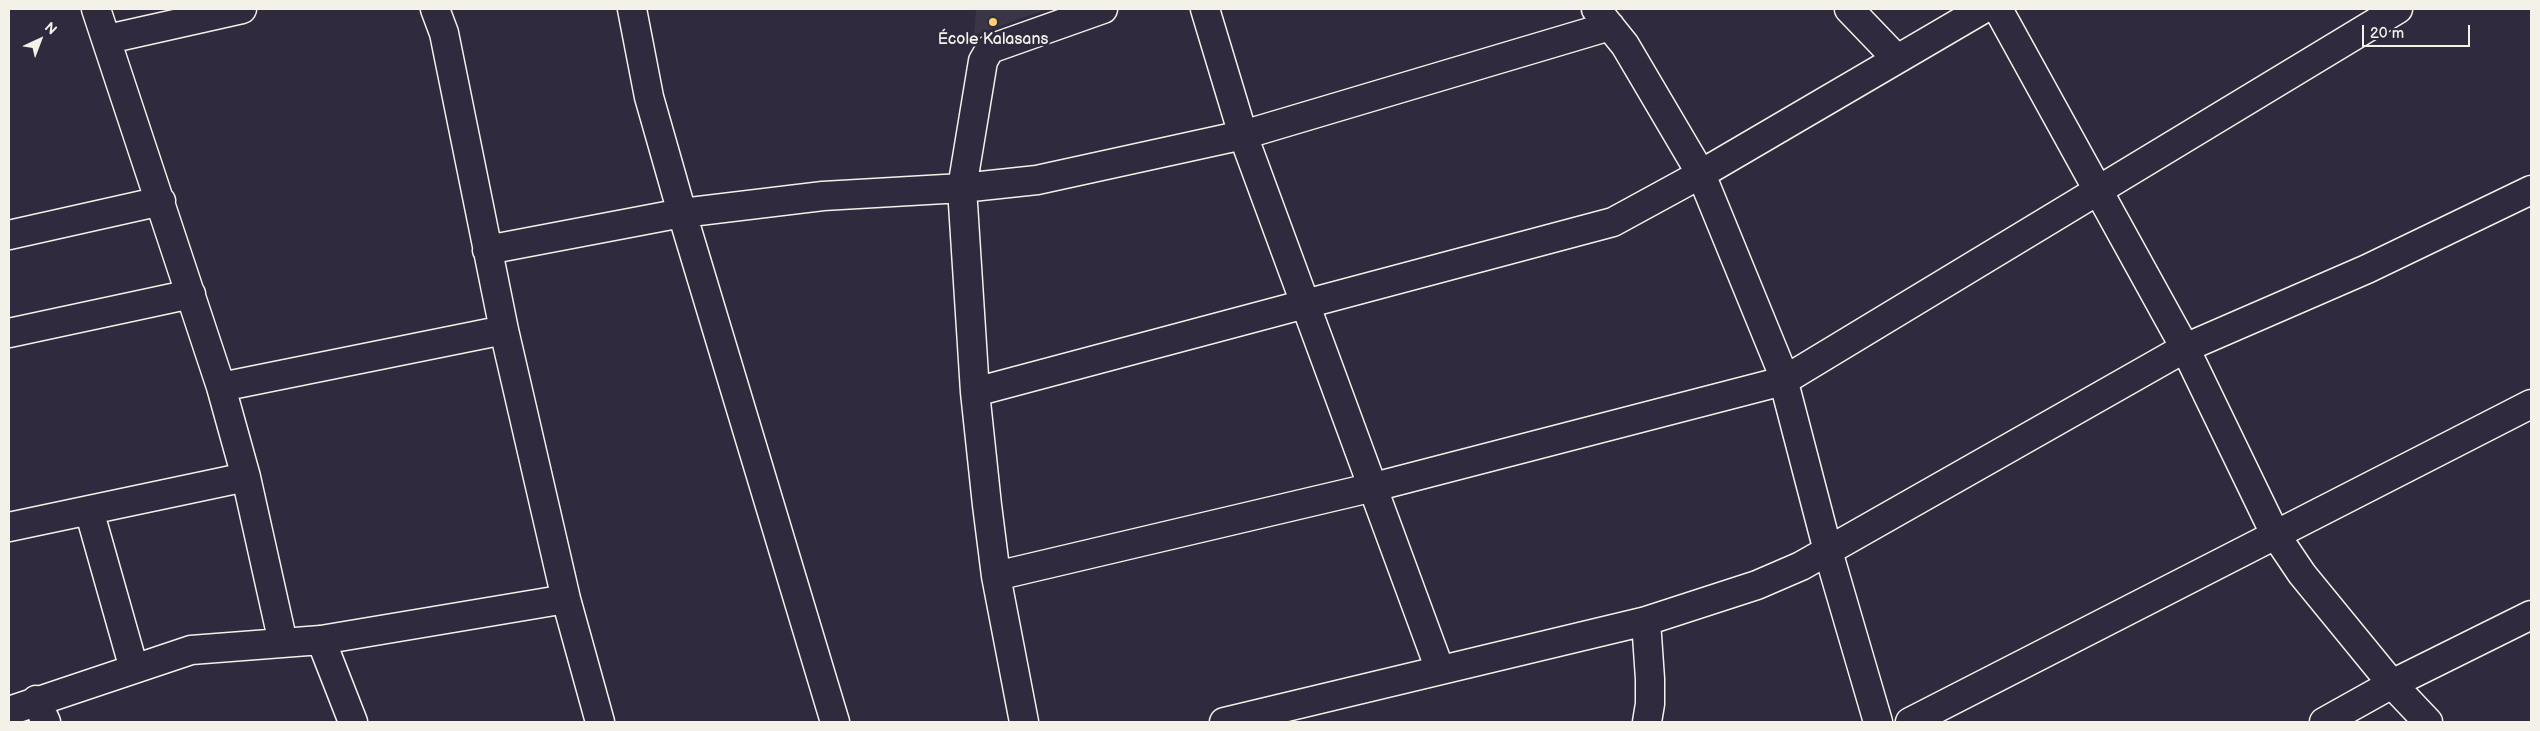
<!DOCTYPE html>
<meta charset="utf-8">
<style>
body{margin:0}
#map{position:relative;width:2540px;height:731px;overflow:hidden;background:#2f2a3d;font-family:"Balsamiq Sans",sans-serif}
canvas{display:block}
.frame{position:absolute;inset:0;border:10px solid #f4f1e8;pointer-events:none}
.north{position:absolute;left:15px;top:15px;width:50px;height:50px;-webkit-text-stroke:4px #2f2a3d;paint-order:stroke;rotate:43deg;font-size:14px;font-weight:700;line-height:20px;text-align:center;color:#f4f1e8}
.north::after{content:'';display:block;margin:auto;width:18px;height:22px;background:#f4f1e8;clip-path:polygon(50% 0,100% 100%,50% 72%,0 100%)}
.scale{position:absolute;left:2362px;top:25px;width:108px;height:22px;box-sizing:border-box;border:2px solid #f4f1e8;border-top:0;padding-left:6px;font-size:15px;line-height:18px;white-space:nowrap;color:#f4f1e8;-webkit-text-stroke:4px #2f2a3d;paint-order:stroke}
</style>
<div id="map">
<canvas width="2540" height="731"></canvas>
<div class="frame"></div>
<div class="north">N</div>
<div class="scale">20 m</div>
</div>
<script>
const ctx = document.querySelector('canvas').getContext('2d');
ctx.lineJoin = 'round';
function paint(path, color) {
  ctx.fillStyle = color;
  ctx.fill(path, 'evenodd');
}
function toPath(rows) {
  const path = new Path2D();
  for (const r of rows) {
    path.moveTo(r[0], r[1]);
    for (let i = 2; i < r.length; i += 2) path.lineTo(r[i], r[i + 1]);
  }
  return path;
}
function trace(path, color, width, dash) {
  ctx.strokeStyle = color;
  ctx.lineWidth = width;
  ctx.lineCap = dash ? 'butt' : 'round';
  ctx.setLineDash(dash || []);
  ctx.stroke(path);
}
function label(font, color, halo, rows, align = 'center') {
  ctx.font = font + ' "Balsamiq Sans",sans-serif';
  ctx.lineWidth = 5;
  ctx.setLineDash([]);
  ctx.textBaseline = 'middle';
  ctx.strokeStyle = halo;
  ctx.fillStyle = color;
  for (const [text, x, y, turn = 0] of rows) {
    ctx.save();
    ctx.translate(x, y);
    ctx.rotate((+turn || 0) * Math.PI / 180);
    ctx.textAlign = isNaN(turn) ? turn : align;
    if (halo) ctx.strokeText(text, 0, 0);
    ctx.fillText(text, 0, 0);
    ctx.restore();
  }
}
const built = toPath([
 [976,9,1048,9,974,35]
]);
const minor = toPath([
 [96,9,221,387,246,477,283,643],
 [435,9,444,33,504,330,566,599,600,722],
 [632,9,649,97,682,213,835,722],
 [1205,9,1243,135,1440,670],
 [1596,9,1625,45,1701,174,1780,367,1828,551,1878,722],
 [1849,9,1897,59],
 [1998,9,2185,348,2275,534,2302,574,2392,684,2428,722],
 [108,39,242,9],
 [9,235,161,201],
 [487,250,682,213,823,196,962,188,1037,180,1243,135,1610,26],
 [9,333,191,294],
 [221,387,504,330],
 [975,392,1613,222,1701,174,1983,9],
 [89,510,134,669],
 [9,527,246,477],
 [996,576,1374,487,1783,381,2398,9],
 [1646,621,1650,679,1650,704,1647,722],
 [321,640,353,722],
 [36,700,46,722],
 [9,711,191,650,321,640,566,599],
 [1024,722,996,576,987,505,975,392,962,188,983,61,990,49,1103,9],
 [1224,722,1646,621,1757,585,1801,566,2185,348,2367,269,2531,190],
 [1910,722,2531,404],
 [2324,722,2392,684,2531,615]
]);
const markers = [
 [993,22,5,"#ffd166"]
];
const poiNames = [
 ["École Kalasans",993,40]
];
paint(built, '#3b3647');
trace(minor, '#f4f1e8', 31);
trace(minor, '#2f2a3d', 28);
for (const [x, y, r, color] of markers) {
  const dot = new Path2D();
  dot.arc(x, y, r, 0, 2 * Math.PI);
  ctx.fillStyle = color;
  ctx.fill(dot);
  trace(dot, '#2f2a3d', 2);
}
label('16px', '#f4f1e8', '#2f2a3d', poiNames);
</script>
